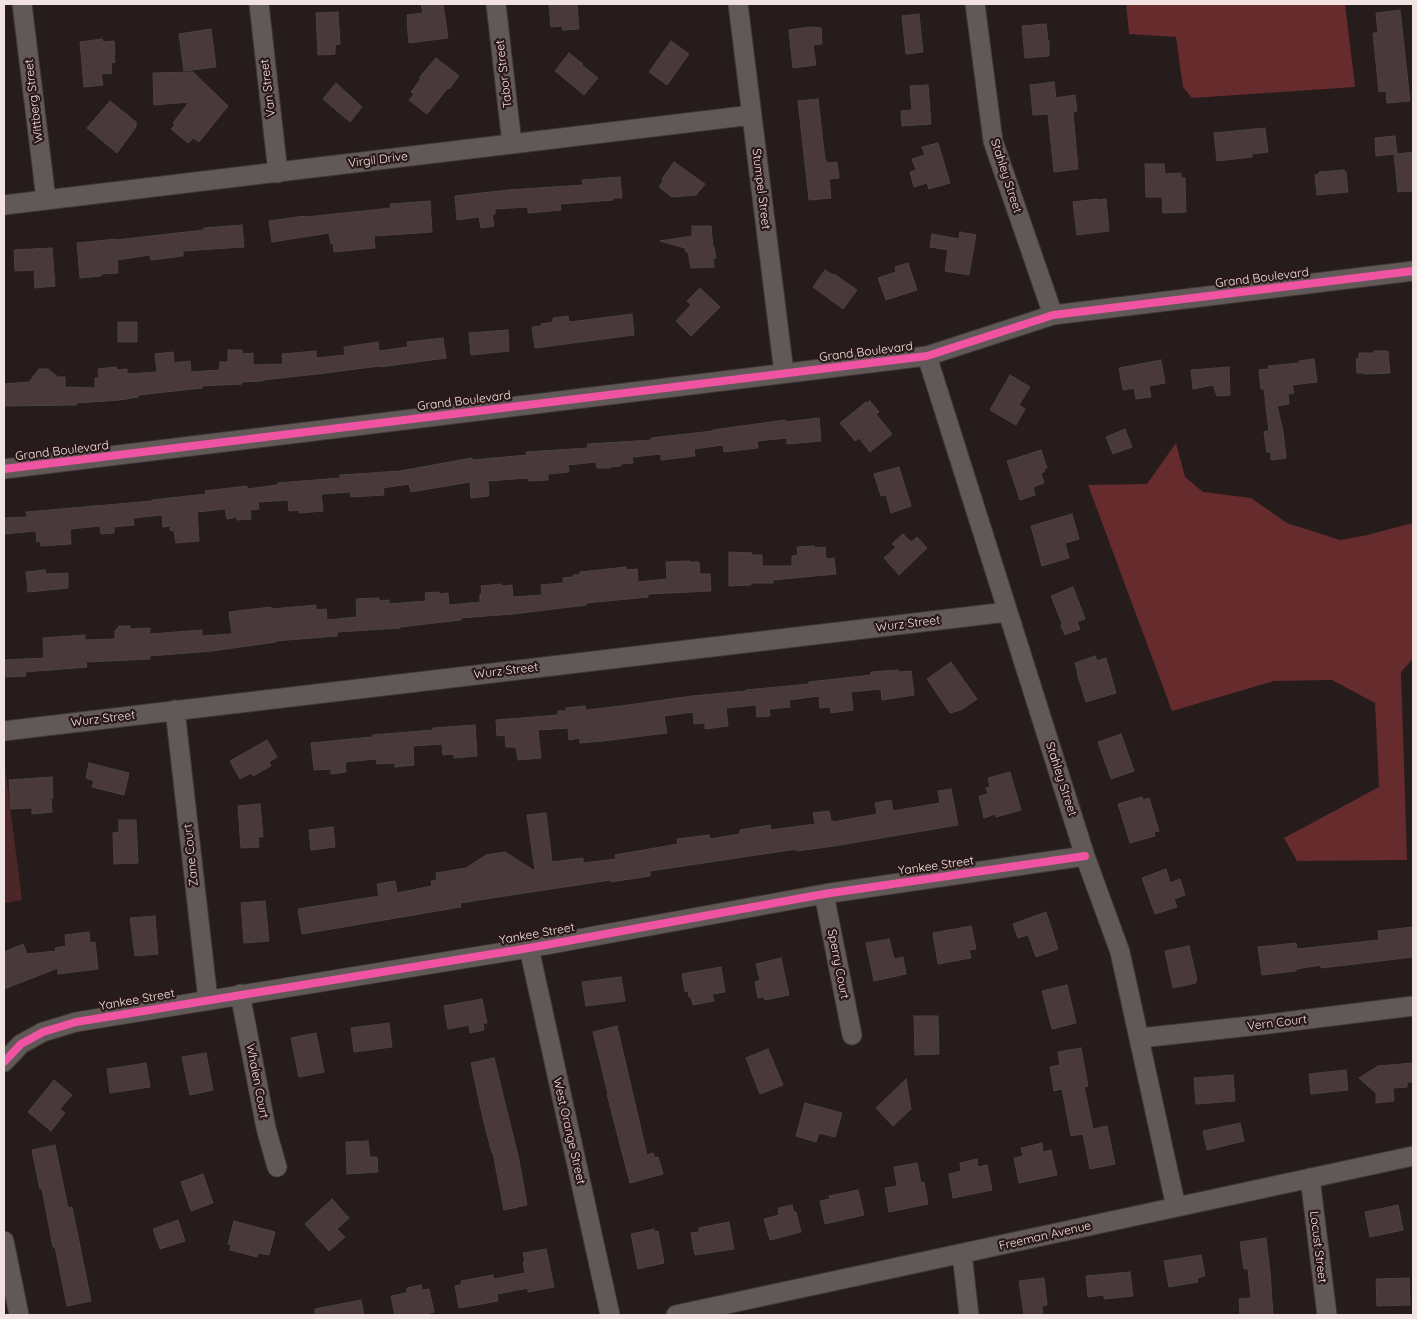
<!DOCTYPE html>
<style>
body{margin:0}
#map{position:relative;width:1417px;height:1319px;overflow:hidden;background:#271c1c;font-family:Quicksand,sans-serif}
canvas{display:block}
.frame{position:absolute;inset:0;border:5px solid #f1e3e2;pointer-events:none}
</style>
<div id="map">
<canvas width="1417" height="1319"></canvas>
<div class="frame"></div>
</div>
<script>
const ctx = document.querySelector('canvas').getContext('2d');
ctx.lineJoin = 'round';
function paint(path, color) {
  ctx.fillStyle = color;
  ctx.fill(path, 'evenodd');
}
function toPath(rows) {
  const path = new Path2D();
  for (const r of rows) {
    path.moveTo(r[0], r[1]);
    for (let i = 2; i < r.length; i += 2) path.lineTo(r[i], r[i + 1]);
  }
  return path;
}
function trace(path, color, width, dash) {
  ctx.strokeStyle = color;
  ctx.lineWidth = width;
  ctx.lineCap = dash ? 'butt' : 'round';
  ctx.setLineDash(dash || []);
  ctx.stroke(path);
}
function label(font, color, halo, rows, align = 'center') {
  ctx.font = font + ' Quicksand,sans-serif';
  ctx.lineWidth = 4.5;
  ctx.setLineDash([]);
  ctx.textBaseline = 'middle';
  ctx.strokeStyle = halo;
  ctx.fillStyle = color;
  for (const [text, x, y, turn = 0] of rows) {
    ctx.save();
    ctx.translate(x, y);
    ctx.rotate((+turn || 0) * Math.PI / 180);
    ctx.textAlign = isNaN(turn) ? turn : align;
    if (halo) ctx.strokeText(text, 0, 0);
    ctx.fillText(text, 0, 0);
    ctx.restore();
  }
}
const green = toPath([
 [4,760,22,900,4,903]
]);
const forest = toPath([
 [1126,4,1345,4,1355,87,1192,98,1183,87,1176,37,1129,34],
 [1176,443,1185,477,1203,492,1251,498,1287,523,1340,540,1363,536,1413,523,1413,659,1401,672,1407,860,1297,861,1284,838,1379,787,1375,703,1332,680,1274,681,1172,711,1088,485,1147,484]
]);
const building = toPath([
 [421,4,443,4,448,38,409,43,407,23,408,23,407,15,423,13,421,4],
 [549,4,577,4,579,29,563,30,562,26,551,27,549,4],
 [1400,10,1410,101,1387,103,1386,91,1379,92,1373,33,1378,33,1376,13,1400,10],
 [338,12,340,44,335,45,335,54,318,55,316,13,338,12],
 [919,14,923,52,906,54,902,16,919,14],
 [1046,24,1048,41,1049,41,1049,56,1025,58,1022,26,1046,24],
 [810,27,821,28,822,44,813,45,816,65,793,68,789,30,810,27],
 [211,29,216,67,184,71,179,34,211,29],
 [102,39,103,42,114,41,115,55,114,55,115,62,111,63,112,73,101,74,103,85,84,87,80,42,102,39],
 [671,41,689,54,667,85,649,72,671,41],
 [569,53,583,64,582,65,598,78,584,95,555,71,569,53],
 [436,58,459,76,449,89,448,88,427,114,409,100,414,94,411,92,421,79,419,78,436,58],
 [193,72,228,106,199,142,193,138,188,143,171,129,175,125,173,123,189,102,154,105,153,73,193,72],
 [1054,82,1056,98,1075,95,1077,111,1073,112,1078,169,1054,172,1048,114,1033,115,1030,85,1054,82],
 [336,83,362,107,350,122,323,99,336,83],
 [928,85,931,124,902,126,901,111,912,110,910,86,928,85],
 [818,99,825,160,826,160,827,163,837,162,839,178,829,179,831,198,809,200,798,101,818,99],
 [110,101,136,122,136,127,117,153,87,128,110,101],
 [1265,128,1268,152,1252,154,1252,157,1217,161,1214,133,1265,128],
 [1395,136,1397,154,1413,152,1413,191,1398,192,1394,154,1376,156,1375,138,1395,136],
 [938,143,950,183,929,189,927,183,914,187,910,172,916,170,912,159,925,155,922,147,938,143],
 [674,162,705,184,696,195,672,197,659,187,663,181,662,179,674,162],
 [1145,164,1164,164,1165,174,1181,173,1181,178,1185,178,1186,212,1163,213,1162,197,1146,197,1145,164],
 [1344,170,1344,172,1346,172,1348,192,1317,195,1315,175,1319,174,1319,172,1344,170],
 [620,177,622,198,613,198,613,200,560,204,561,210,528,213,528,207,495,209,495,214,492,214,494,226,481,228,479,217,457,220,455,196,508,190,583,185,582,180,620,177],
 [1097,199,1097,200,1106,199,1109,231,1077,235,1073,202,1097,199],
 [430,201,432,232,374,236,375,248,334,252,333,243,331,244,329,233,272,242,269,221,305,216,306,217,391,208,390,204,430,201],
 [242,225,244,247,183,251,183,256,151,260,150,255,117,260,118,273,101,274,101,276,80,278,77,243,116,239,116,240,204,230,204,228,242,225],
 [692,226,711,226,713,247,714,247,716,258,713,259,714,267,691,268,688,252,686,252,685,248,660,241,692,236,692,226],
 [960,232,976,235,969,275,945,271,948,250,930,247,932,234,959,239,960,232],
 [52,248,55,286,35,288,34,270,15,271,14,250,52,248],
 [908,263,917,290,886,300,878,278,896,272,895,267,908,263],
 [825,270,833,275,834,274,857,290,843,309,813,287,825,270],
 [700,288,720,307,691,336,676,321,691,305,687,301,700,288],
 [632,314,634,335,535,348,532,327,541,326,541,324,553,322,553,318,568,316,569,321,570,322,632,314],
 [118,322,137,322,137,342,118,342,118,322],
 [508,330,509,351,471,355,469,333,508,330],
 [443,338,446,358,380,367,379,366,326,373,263,380,263,381,241,382,242,384,201,386,202,388,138,395,138,397,120,400,76,403,76,405,4,406,4,384,29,382,39,369,48,369,58,377,65,377,65,387,95,388,95,378,99,378,98,369,116,367,117,370,127,369,127,374,157,372,155,354,173,352,174,363,190,361,191,372,219,370,220,362,228,362,228,350,242,350,243,354,253,353,253,365,283,364,282,354,316,351,316,358,345,355,344,347,378,342,379,351,408,347,407,342,443,338],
 [1374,351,1388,351,1390,373,1365,374,1364,373,1357,373,1356,359,1359,358,1359,353,1374,353,1374,351],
 [1314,359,1317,382,1292,385,1294,393,1288,394,1289,404,1277,406,1283,431,1286,458,1271,460,1271,452,1267,452,1264,432,1269,431,1264,389,1261,389,1259,370,1269,369,1268,366,1299,363,1299,361,1314,359],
 [1161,360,1165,383,1149,386,1151,397,1136,399,1134,388,1123,390,1119,368,1161,360],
 [1229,367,1230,395,1217,396,1213,385,1193,389,1191,370,1229,367],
 [1010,375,1030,387,1019,405,1025,409,1016,425,990,410,1010,375],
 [870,401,879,412,876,414,892,434,870,452,859,438,855,441,840,423,866,402,867,403,870,401],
 [819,418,821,441,787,444,787,438,757,441,758,448,724,452,723,445,694,449,695,456,661,460,661,454,632,457,633,463,621,464,621,466,610,467,611,468,597,468,596,462,568,465,569,472,548,474,548,480,528,481,528,478,488,481,489,496,471,498,470,482,411,492,409,484,383,488,384,495,351,497,350,492,321,494,323,511,299,513,299,510,289,511,288,500,258,502,259,509,250,510,251,519,237,520,237,517,227,519,225,509,197,512,199,541,176,543,174,531,170,530,170,526,163,527,162,515,133,518,134,525,114,527,114,533,101,534,100,526,70,529,71,544,41,546,40,541,37,542,36,531,4,534,4,518,27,517,26,512,152,501,152,500,206,494,205,491,247,486,247,489,278,485,278,483,340,478,340,475,400,471,472,458,473,460,527,455,526,452,588,448,587,444,651,440,651,438,713,431,713,430,785,420,786,422,819,418],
 [1125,429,1132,447,1113,454,1106,437,1125,429],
 [1041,450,1047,468,1044,469,1044,472,1041,473,1044,483,1033,487,1035,495,1020,500,1007,461,1041,450],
 [899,467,911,506,891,513,886,495,881,496,874,474,899,467],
 [1072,514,1079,539,1065,543,1069,558,1042,566,1031,526,1072,514],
 [903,534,911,542,917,537,927,548,899,575,884,558,896,547,892,544,903,534],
 [814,546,815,548,825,547,826,559,834,558,836,574,773,580,773,583,751,583,751,585,729,586,729,552,752,553,752,555,762,555,762,566,792,566,792,556,798,555,797,547,814,546],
 [689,561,689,562,699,562,700,574,710,574,711,591,648,594,648,597,586,603,586,605,513,614,460,618,461,620,400,627,400,628,337,632,337,636,275,641,276,642,212,651,149,656,150,659,86,662,87,667,25,672,26,676,4,677,4,660,44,658,43,638,85,635,85,640,115,639,115,631,119,626,130,626,130,629,150,628,150,634,202,630,202,636,232,634,229,612,271,607,271,609,316,605,316,610,326,609,327,620,357,617,356,599,379,598,379,601,389,600,389,604,426,601,425,593,439,592,439,594,448,593,449,605,480,602,480,594,482,594,481,586,501,584,502,586,512,585,513,597,542,595,541,585,563,583,563,578,573,577,573,575,580,575,580,572,626,567,627,570,637,569,638,582,647,581,667,579,666,562,689,561],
 [45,570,46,574,68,573,68,588,28,592,26,572,45,570],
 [1073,587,1085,619,1077,622,1080,629,1065,635,1061,626,1062,623,1051,596,1073,587],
 [1095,656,1097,661,1106,658,1116,693,1086,702,1077,673,1078,673,1075,663,1095,656],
 [951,662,977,699,961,710,950,713,927,679,951,662],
 [898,670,898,672,911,671,914,695,882,700,881,689,851,692,853,710,831,713,830,707,820,708,819,696,789,700,790,707,769,709,770,716,757,717,756,705,726,708,728,726,705,729,705,723,694,724,693,712,664,716,667,733,603,741,580,743,580,738,569,740,568,728,538,730,541,758,518,760,516,747,506,747,505,735,497,736,496,720,558,715,558,711,566,711,566,708,585,706,586,710,621,706,692,696,746,691,746,690,809,684,809,682,871,675,871,672,898,670],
 [475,725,477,756,454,758,454,754,443,755,442,744,413,746,414,765,395,767,395,763,377,764,376,759,345,762,346,772,331,774,331,769,314,770,311,743,372,737,372,735,433,730,433,728,475,725],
 [1121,734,1134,771,1111,779,1098,742,1121,734],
 [267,740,277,757,269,762,271,766,253,776,251,773,240,779,230,761,267,740],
 [89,763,129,773,124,795,92,787,94,781,86,778,89,763],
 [1010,772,1021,810,996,817,996,814,984,818,979,796,988,794,986,788,990,787,988,778,1010,772],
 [52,777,53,798,51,798,52,812,32,814,32,808,11,809,9,780,52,777],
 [951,789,958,825,834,846,797,851,797,849,650,871,650,876,611,882,611,880,524,893,460,903,461,907,302,934,298,909,379,896,377,884,395,881,397,893,432,886,431,881,437,880,436,873,466,868,486,855,505,852,535,871,527,815,546,813,552,862,583,858,583,863,616,859,615,855,678,844,677,839,709,835,710,839,740,834,740,830,770,825,771,830,815,824,813,813,829,811,831,821,833,821,833,822,877,814,875,803,891,800,893,811,940,803,938,791,951,789],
 [1142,797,1143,800,1149,798,1159,831,1154,832,1155,836,1130,843,1118,804,1142,797],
 [260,804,263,837,258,837,259,847,241,848,238,806,260,804],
 [119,820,136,820,138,863,114,864,113,833,119,832,119,820],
 [333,827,335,847,311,850,309,830,333,827],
 [1166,869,1170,883,1180,879,1185,895,1174,899,1177,907,1155,914,1142,878,1166,869],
 [265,901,269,941,244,943,241,903,265,901],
 [1046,912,1058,949,1036,957,1028,935,1018,938,1013,924,1046,912],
 [155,916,158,954,135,956,130,918,155,916],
 [971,926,976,949,969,950,971,958,938,964,933,933,971,926],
 [1413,927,1413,957,1321,968,1321,965,1296,969,1296,971,1262,975,1258,947,1296,943,1297,949,1379,940,1378,931,1413,927],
 [89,932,90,943,95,942,98,969,58,974,58,968,4,989,4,952,23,944,27,954,56,951,55,948,66,946,65,935,89,932],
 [889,939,894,959,903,957,906,974,874,981,866,943,889,939],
 [1189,946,1197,980,1195,981,1196,983,1173,988,1165,951,1189,946],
 [781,958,789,995,765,1000,764,997,758,998,755,982,760,980,756,964,781,958],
 [721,967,725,992,712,994,714,1001,693,1005,691,997,689,997,688,991,685,992,682,974,721,967],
 [621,977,625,1001,586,1006,582,982,621,977],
 [1067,985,1076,1023,1052,1029,1042,991,1067,985],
 [482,999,487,1023,483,1023,484,1030,470,1033,469,1025,448,1029,444,1006,482,999],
 [914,1016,938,1016,939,1054,915,1055,914,1016],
 [389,1023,392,1047,354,1052,351,1028,389,1023],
 [617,1026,647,1155,653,1153,655,1158,658,1157,663,1174,630,1183,607,1094,608,1094,593,1032,617,1026],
 [316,1033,324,1072,299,1077,291,1038,316,1033],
 [1081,1048,1088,1086,1084,1087,1093,1129,1107,1126,1115,1164,1090,1169,1083,1134,1071,1136,1062,1089,1054,1091,1050,1067,1060,1065,1058,1052,1081,1048],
 [768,1049,783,1085,760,1094,746,1058,768,1049],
 [206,1053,213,1090,190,1095,182,1057,206,1053],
 [494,1058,519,1160,527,1205,504,1210,493,1153,492,1153,484,1123,471,1063,494,1058],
 [146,1063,150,1087,110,1093,107,1069,146,1063],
 [1413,1063,1413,1082,1407,1082,1407,1087,1393,1088,1394,1101,1376,1103,1376,1093,1359,1078,1378,1066,1413,1063],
 [1346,1070,1348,1090,1311,1094,1309,1074,1346,1070],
 [1233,1075,1235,1101,1196,1104,1194,1078,1233,1075],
 [906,1079,911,1109,893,1126,876,1108,906,1079],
 [54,1080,72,1095,60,1109,65,1113,51,1131,28,1112,54,1080],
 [805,1103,842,1113,835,1137,819,1133,816,1142,796,1136,805,1103],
 [1240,1123,1244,1141,1207,1150,1203,1131,1240,1123],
 [368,1141,370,1157,377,1157,378,1172,347,1174,346,1142,368,1141],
 [1042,1143,1043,1152,1051,1150,1057,1175,1019,1183,1014,1158,1023,1156,1021,1148,1042,1143],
 [55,1145,68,1208,72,1207,91,1301,67,1306,55,1247,53,1247,42,1189,40,1189,32,1150,55,1145],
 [977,1159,978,1167,987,1165,992,1190,953,1198,949,1174,961,1171,960,1163,977,1159],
 [917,1163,921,1183,924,1182,928,1204,889,1212,885,1188,897,1186,894,1167,917,1163],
 [203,1174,213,1203,191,1211,181,1182,203,1174],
 [858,1190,864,1215,825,1224,820,1201,830,1199,829,1196,858,1190],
 [332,1199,349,1218,337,1229,345,1237,329,1251,305,1224,332,1199],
 [792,1205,794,1212,796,1212,801,1232,770,1240,764,1219,779,1215,778,1208,792,1205],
 [1398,1205,1403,1230,1370,1237,1365,1212,1398,1205],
 [178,1220,185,1241,160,1249,153,1229,178,1220],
 [234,1221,275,1232,269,1255,258,1253,257,1257,230,1250,231,1245,228,1244,234,1221],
 [729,1222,734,1249,695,1255,691,1233,699,1232,699,1228,729,1222],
 [654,1229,654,1232,658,1231,664,1263,638,1269,631,1234,654,1229],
 [1266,1238,1270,1272,1273,1315,1240,1315,1239,1299,1251,1298,1248,1269,1244,1269,1240,1242,1266,1238],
 [546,1249,554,1287,528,1292,528,1288,497,1294,498,1301,459,1308,455,1286,462,1284,461,1281,493,1275,494,1279,525,1273,523,1262,525,1262,523,1253,546,1249],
 [1201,1255,1205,1276,1197,1278,1198,1282,1169,1287,1164,1261,1201,1255],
 [1130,1272,1133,1296,1104,1299,1104,1295,1088,1297,1086,1276,1130,1272],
 [1044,1278,1047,1305,1042,1306,1043,1315,1024,1315,1019,1281,1044,1278],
 [1409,1278,1410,1305,1377,1306,1376,1279,1409,1278],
 [421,1285,422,1290,429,1289,434,1312,421,1315,395,1315,391,1296,407,1293,407,1288,421,1285],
 [361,1300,364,1315,315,1315,315,1309,361,1300]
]);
const minor = toPath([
 [22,4,46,199],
 [259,4,278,173],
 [496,4,512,144],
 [738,4,784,373],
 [975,4,993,141,1053,315],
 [4,205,752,115],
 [927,356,1085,856,1120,952,1176,1207],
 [4,469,927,356,1053,315,1413,271],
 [175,710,208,1000],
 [4,731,1007,612],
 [824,894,852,1035],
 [529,948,610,1315],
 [240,994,266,1128,277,1167],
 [1140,1038,1260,1025,1413,1006],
 [4,1062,21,1044,43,1032,76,1022,529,948,824,894,1085,856],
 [1310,1178,1327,1315],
 [4,1241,19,1315],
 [962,1254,969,1315],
 [676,1315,1413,1156]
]);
const cycleway = toPath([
 [4,469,927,356,1053,315,1413,271],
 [4,1062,21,1044,43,1032,76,1022,529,948,824,894,1085,856]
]);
const streetNames = [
 ["Tabor Street",504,74,-97],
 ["Van Street",268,88,-97],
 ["Wittberg Street",34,101,-97],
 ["Virgil Drive",378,160,-7],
 ["Stahley Street",1006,176,72],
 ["Stumpel Street",761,189,83],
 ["Grand Boulevard",1262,278,-7],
 ["Grand Boulevard",866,352,-7],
 ["Grand Boulevard",464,401,-7],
 ["Grand Boulevard",62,451,-7],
 ["Wurz Street",908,624,-7],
 ["Wurz Street",506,671,-7],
 ["Wurz Street",103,719,-7],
 ["Stahley Street",1061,779,72],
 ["Zane Court",191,855,-96],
 ["Yankee Street",936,866,-8],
 ["Yankee Street",537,934,-10],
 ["Sperry Court",838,964,79],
 ["Yankee Street",137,1000,-10],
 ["Vern Court",1277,1023,-7],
 ["Whalen Court",257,1081,79],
 ["West Orange Street",569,1131,77],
 ["Freeman Avenue",1045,1236,-13],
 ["Locust Street",1318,1247,83]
];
paint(green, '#4d2728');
paint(forest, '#652b2d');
paint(building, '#4a393b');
trace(building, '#4c4242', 1);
trace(minor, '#403837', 21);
trace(minor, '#615858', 19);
trace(cycleway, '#f153a3', 8);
label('12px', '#f1e3e2', '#2b1818', streetNames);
</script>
